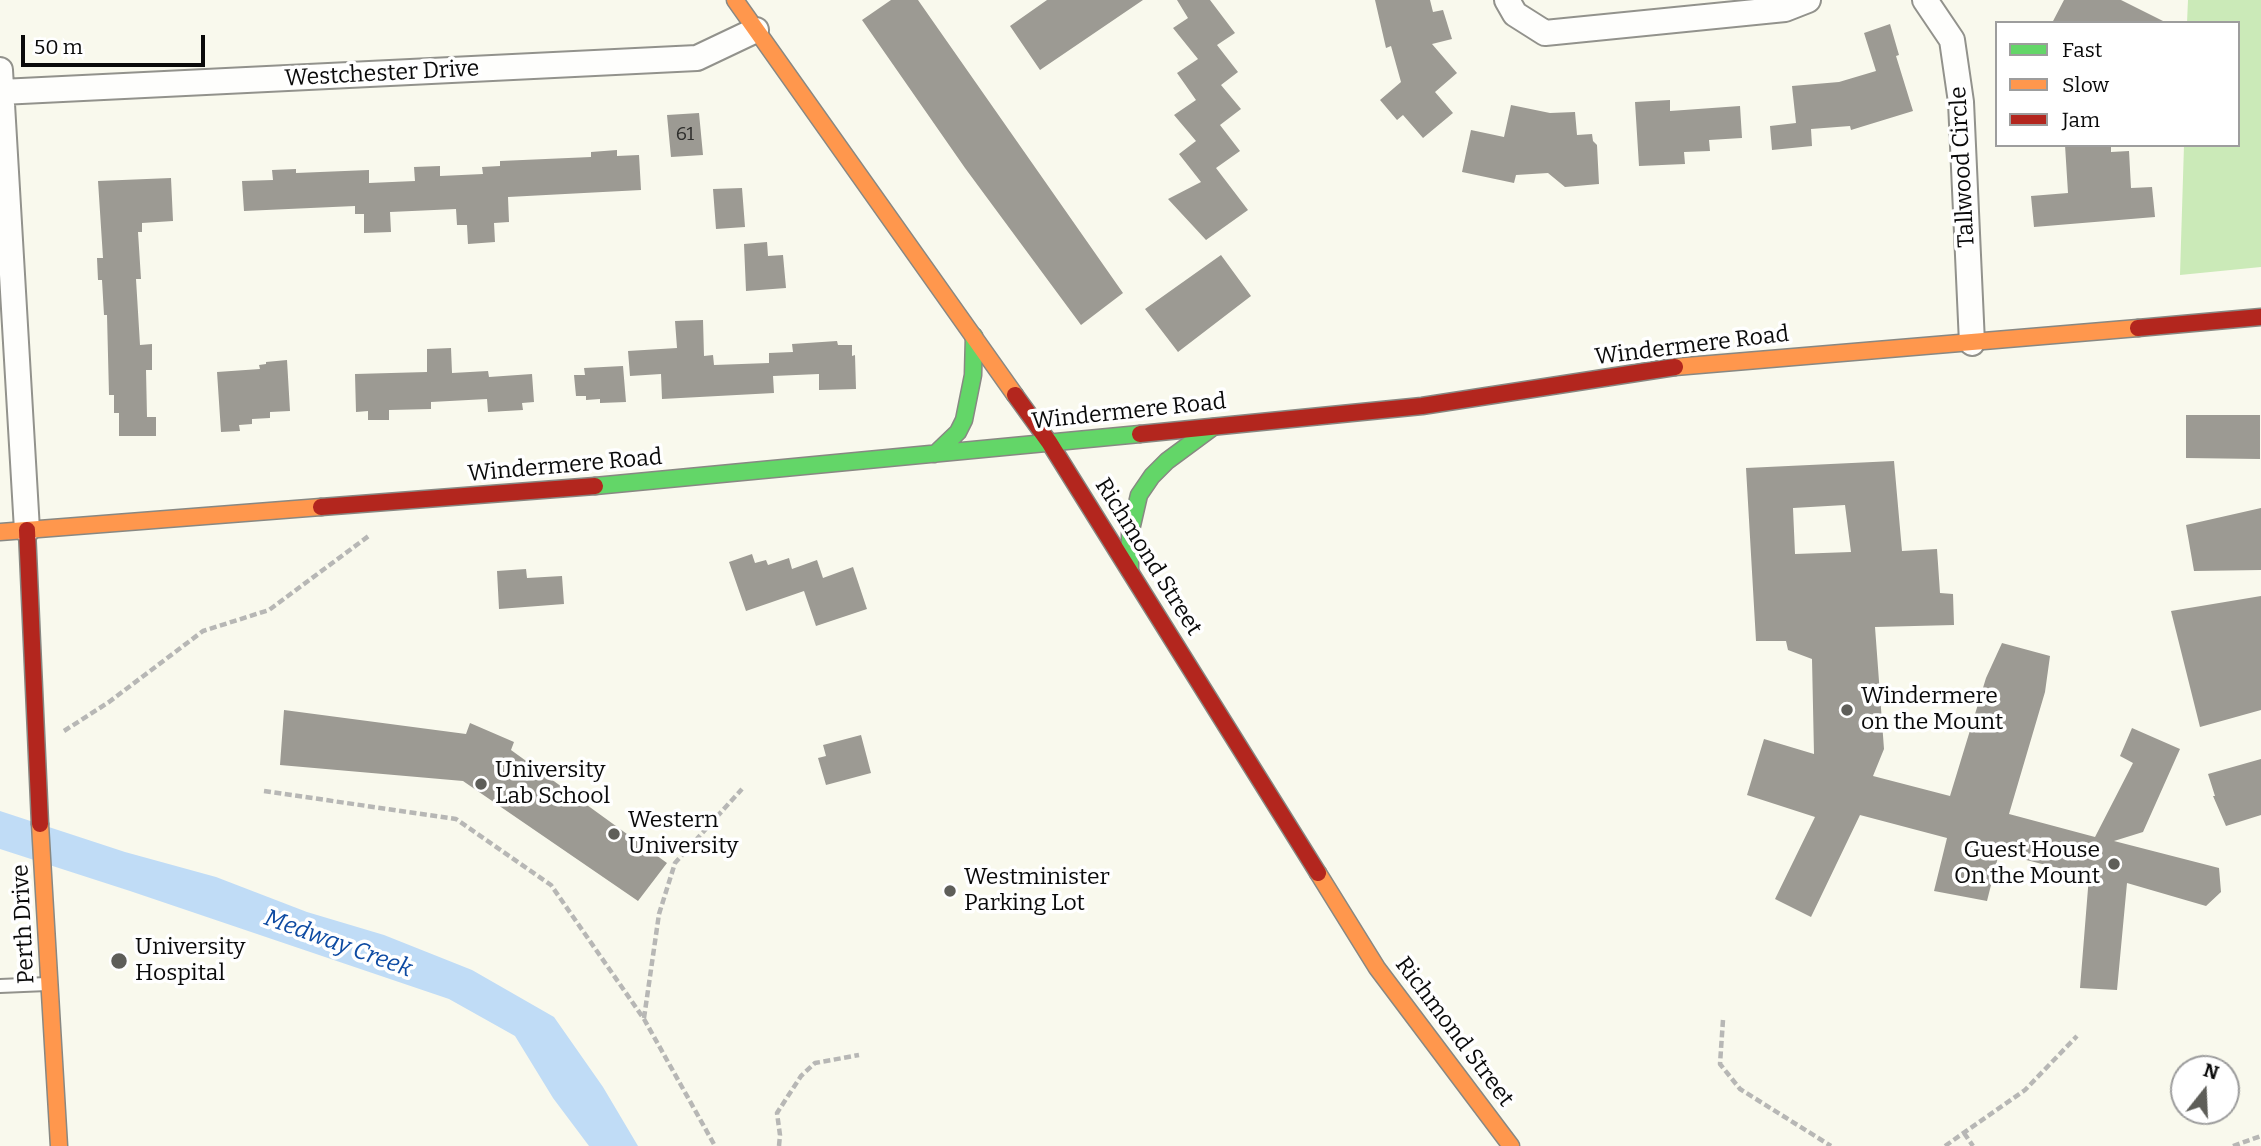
<!DOCTYPE html>
<style>
body{margin:0}
#map{position:relative;width:2261px;height:1146px;overflow:hidden;background:#f9f9ed;font-family:Bitter,serif}
canvas{display:block}
.legend{position:absolute;left:1995px;top:21px;width:245px;height:126px;box-sizing:border-box;background:#fff;border:2px solid #9d9d9d;margin:0;padding:9px 12px;list-style:none;font-size:21px;color:#0a0a0a}
.legend li{display:flex;align-items:center;gap:14px;height:35px}
.legend b{width:35px;border:2px solid #9d9d9d}
.north{position:absolute;left:2170px;top:1055px;width:70px;height:70px;box-sizing:border-box;background:#fff;border:2px solid #9d9d9d;border-radius:50%;rotate:18deg;font-size:19px;font-weight:700;line-height:28px;text-align:center;color:#0a0a0a}
.north::after{content:'';display:block;margin:auto;width:24px;height:32px;background:#5e5e59;clip-path:polygon(50% 0,100% 100%,50% 72%,0 100%)}
.scale{position:absolute;left:21px;top:35px;width:184px;height:32px;box-sizing:border-box;border:4px solid #0a0a0a;border-top:0;padding-left:9px;font-size:21px;line-height:24px;white-space:nowrap;color:#0a0a0a;-webkit-text-stroke:5px #fff;paint-order:stroke}
</style>
<div id="map">
<canvas width="2261" height="1146"></canvas>
<ul class="legend">
<li><b style="height:9px;background:#63d668"></b>Fast</li>
<li><b style="height:9px;background:#ff974d"></b>Slow</li>
<li><b style="height:9px;background:#b3261e"></b>Jam</li>
</ul>
<div class="north">N</div>
<div class="scale">50 m</div>
</div>
<script>
const ctx = document.querySelector('canvas').getContext('2d');
ctx.lineJoin = 'round';
function paint(path, color) {
  ctx.fillStyle = color;
  ctx.fill(path, 'evenodd');
}
function toPath(rows) {
  const path = new Path2D();
  for (const r of rows) {
    path.moveTo(r[0], r[1]);
    for (let i = 2; i < r.length; i += 2) path.lineTo(r[i], r[i + 1]);
  }
  return path;
}
function trace(path, color, width, dash) {
  ctx.strokeStyle = color;
  ctx.lineWidth = width;
  ctx.lineCap = dash ? 'butt' : 'round';
  ctx.setLineDash(dash || []);
  ctx.stroke(path);
}
function label(font, color, halo, rows, align = 'center') {
  ctx.font = font + ' Bitter,serif';
  ctx.lineWidth = 7;
  ctx.setLineDash([]);
  ctx.textBaseline = 'middle';
  ctx.strokeStyle = halo;
  ctx.fillStyle = color;
  for (const [text, x, y, turn = 0] of rows) {
    ctx.save();
    ctx.translate(x, y);
    ctx.rotate((+turn || 0) * Math.PI / 180);
    ctx.textAlign = isNaN(turn) ? turn : align;
    if (halo) ctx.strokeText(text, 0, 0);
    ctx.fillText(text, 0, 0);
    ctx.restore();
  }
}
const forest = toPath([
 [2188,0,2261,0,2261,267,2180,275,2184,145,2238,145,2238,23,2187,23]
]);
const water = toPath([
 [0,811,125,852,216,877,307,912,384,935,472,970,554,1017,603,1087,638,1146,589,1146,553,1098,515,1036,449,999,130,891,0,849]
]);
const building = toPath([
 [891,0,918,0,1123,293,1081,325,965,168,862,20],
 [1047,0,1143,0,1040,70,1010,26],
 [1177,0,1210,0,1235,33,1217,45,1238,72,1221,85,1241,109,1220,125,1240,151,1216,168,1248,210,1206,240,1168,199,1201,182,1179,154,1196,141,1174,115,1196,100,1177,73,1198,59,1173,28,1188,18],
 [1375,0,1430,0,1433,12,1443,10,1452,39,1432,44,1457,73,1435,92,1453,113,1423,138,1403,115,1397,120,1380,100,1401,82,1391,46,1386,48],
 [2064,0,2121,0,2167,23,2052,23],
 [1890,24,1899,55,1896,56,1913,111,1851,130,1850,126,1811,129,1812,146,1772,150,1770,126,1796,123,1792,86,1839,82,1876,71,1864,33],
 [1670,100,1670,111,1740,106,1742,138,1709,140,1710,151,1684,152,1685,164,1639,166,1635,102],
 [1511,105,1550,113,1575,112,1577,135,1592,134,1593,141,1597,145,1599,184,1565,187,1548,173,1516,175,1514,183,1462,172,1471,130,1504,137],
 [699,113,703,155,671,157,667,115],
 [2065,145,2111,145,2111,152,2129,151,2131,188,2152,187,2155,217,2034,227,2031,196,2068,193],
 [617,150,617,156,639,155,641,190,508,197,509,222,494,223,495,242,468,244,467,225,457,225,456,209,390,212,391,232,364,233,364,214,355,214,355,206,244,211,242,181,273,180,272,170,296,169,296,173,369,170,369,183,415,181,414,167,440,166,440,176,483,174,482,167,500,166,500,161,591,157,591,152],
 [171,178,173,221,142,223,142,232,138,232,141,279,136,279,140,345,152,344,152,370,146,370,147,417,156,417,156,436,119,436,119,413,114,413,114,395,109,395,107,315,104,315,102,280,98,280,97,258,103,258,98,181],
 [742,188,745,227,716,229,713,189],
 [767,242,768,256,783,255,786,288,746,291,744,244],
 [1221,255,1251,296,1178,352,1145,309],
 [703,320,704,356,713,355,714,365,769,363,769,353,793,352,792,344,837,341,838,345,852,345,852,356,855,355,856,389,819,390,819,374,773,376,774,393,662,399,661,374,630,376,628,351,677,348,675,321],
 [451,348,452,373,488,371,489,377,532,374,534,402,522,403,523,410,488,412,487,399,431,402,431,409,389,410,389,420,368,420,368,411,356,412,355,374,427,372,427,349],
 [287,360,290,411,270,412,270,418,252,419,252,424,239,425,240,431,221,432,217,372,260,369,259,365,266,364,266,362],
 [623,366,626,402,600,403,600,399,586,400,586,396,576,396,574,375,585,375,584,368],
 [2186,415,2260,415,2260,459,2186,458],
 [1894,461,1902,551,1937,549,1940,593,1953,594,1954,625,1875,627,1884,749,1873,776,1950,796,1986,678,2002,643,2050,656,2045,692,2009,814,2095,837,2133,763,2120,756,2132,728,2180,749,2143,832,2114,841,2219,868,2221,892,2206,906,2127,883,2117,990,2080,988,2089,876,1999,853,1987,901,1934,891,1947,838,1860,815,1811,917,1775,899,1815,817,1747,795,1764,739,1814,754,1812,659,1788,650,1786,641,1756,641,1746,468],
 [1845,505,1851,552,1795,554,1793,508],
 [2261,508,2261,570,2194,571,2186,525],
 [752,554,755,563,766,560,768,565,789,558,792,569,817,560,823,578,853,567,867,609,816,626,804,591,746,611,729,562],
 [526,569,527,578,562,576,564,604,499,609,497,571],
 [2261,596,2261,710,2200,727,2171,611],
 [284,710,466,734,470,723,514,742,511,750,667,863,638,901,463,781,280,765],
 [861,735,871,773,826,785,818,758,826,756,823,745],
 [2261,759,2261,815,2226,826,2213,796,2215,796,2208,774]
]);
const path = toPath([
 [64,731,109,702,203,631,269,610,370,535],
 [264,791,456,819,551,885,644,1019,715,1146],
 [644,1018,659,914,675,863,742,789],
 [1723,1020,1720,1064,1740,1089,1831,1146],
 [1964,1133,1973,1146],
 [779,1146,780,1135,777,1113,801,1076,815,1063,859,1055],
 [1945,1146,2025,1090,2077,1036],
 [2233,1146,2261,1136]
]);
const lane = toPath([
 [0,986,47,984]
]);
const street = toPath([
 [1507,0,1515,14,1545,33,1785,9,1808,0],
 [1925,0,1952,40,1961,102,1972,343],
 [0,70,27,530],
 [1,92,697,58,756,30]
]);
const fast = toPath([
 [935,454,958,432,964,420,973,375,974,336],
 [595,486,1140,434],
 [1130,571,1130,534,1139,495,1152,476,1167,461,1213,427]
]);
const slow = toPath([
 [735,0,1015,395],
 [1675,367,2138,328],
 [0,532,321,507],
 [40,824,59,1146],
 [1318,873,1377,968,1511,1146]
]);
const jam = toPath([
 [2138,328,2261,317],
 [1015,395,1049,442,1318,873],
 [1140,434,1422,406,1675,367],
 [321,507,595,486],
 [27,530,40,824]
]);
const markers = [
 [1847,710,7,"#5e5e59"],
 [481,784,7,"#5e5e59"],
 [614,834,7,"#5e5e59"],
 [2114,864,7,"#5e5e59"],
 [950,891,7,"#5e5e59"],
 [119,961,9,"#5e5e59"]
];
const numberNames = [
 ["61",685,135]
];
const streetNames = [
 ["Westchester Drive",382,74,-3],
 ["Tallwood Circle",1963,167,-93],
 ["Windermere Road",1692,346,-7],
 ["Windermere Road",1129,412,-6],
 ["Windermere Road",565,466,-5],
 ["Richmond Street",1148,557,58],
 ["Perth Drive",24,924,-93],
 ["Richmond Street",1454,1032,53]
];
const poiNames = [
 ["Windermere",1861,697],
 ["on the Mount",1861,723],
 ["University",495,771],
 ["Lab School",495,797],
 ["Western",628,821],
 ["University",628,847],
 ["Guest House",2100,851,"right"],
 ["On the Mount",2100,877,"right"],
 ["Westminister",964,878],
 ["Parking Lot",964,904],
 ["University",135,948],
 ["Hospital",135,974]
];
const waterNames = [
 ["Medway Creek",338,944,20]
];
paint(forest, '#cbeab8');
paint(water, '#c0dcf6');
paint(building, '#9c9a93');
trace(lane, '#92928c', 16);
trace(street, '#92928c', 28);
trace(fast, '#888883', 19);
trace(slow, '#888883', 19);
trace(jam, '#888883', 19);
trace(path, '#b7b7b5', 4.5, [7, 3.5]);
trace(lane, '#fefefc', 12);
trace(street, '#fefefc', 24);
trace(fast, '#63d668', 16);
trace(slow, '#ff974d', 16);
trace(jam, '#b3261e', 16);
for (const [x, y, r, color] of markers) {
  const dot = new Path2D();
  dot.arc(x, y, r, 0, 2 * Math.PI);
  ctx.fillStyle = color;
  ctx.fill(dot);
  trace(dot, '#fff', 2.5);
}
label('19px', '#2e2e2c', null, numberNames);
label('23px', '#0a0a0a', '#fff', streetNames);
label('23px', '#0a0a0a', '#fff', poiNames, 'left');
label('italic 24px', '#0d4aa2', '#fff', waterNames);
</script>
